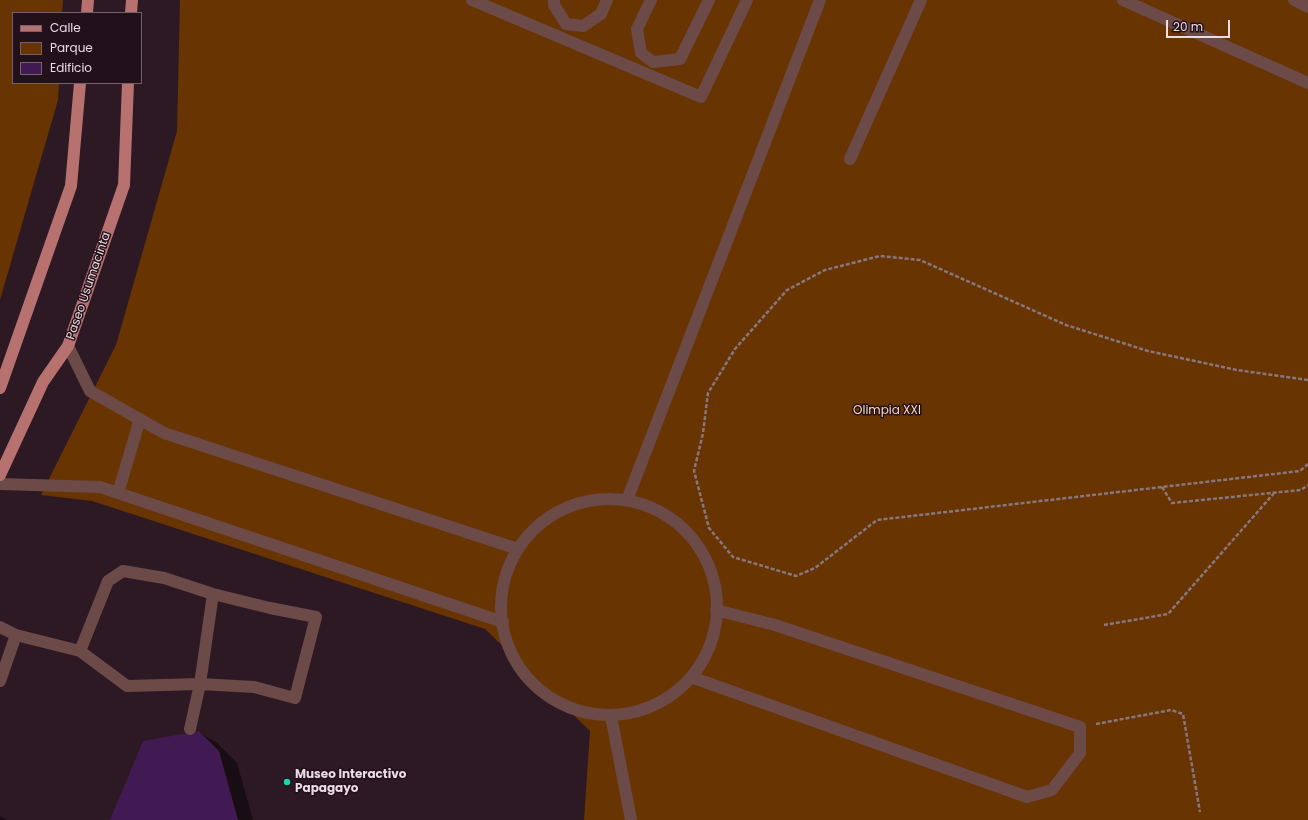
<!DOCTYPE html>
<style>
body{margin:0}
#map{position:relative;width:1308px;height:820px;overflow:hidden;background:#2c1923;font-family:Poppins,sans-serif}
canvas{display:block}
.legend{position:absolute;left:12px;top:12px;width:130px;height:72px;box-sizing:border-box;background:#22101a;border:1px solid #72626a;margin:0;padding:5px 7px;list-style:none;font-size:12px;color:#eadce2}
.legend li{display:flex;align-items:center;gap:8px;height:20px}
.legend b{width:20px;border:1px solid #72626a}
.scale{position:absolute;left:1166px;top:20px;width:64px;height:18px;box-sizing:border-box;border:2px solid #eadce2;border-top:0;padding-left:5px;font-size:12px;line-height:14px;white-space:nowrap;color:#eadce2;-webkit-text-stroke:3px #22101a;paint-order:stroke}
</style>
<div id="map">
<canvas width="1308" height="820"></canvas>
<ul class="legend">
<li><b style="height:5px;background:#b77270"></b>Calle</li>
<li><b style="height:11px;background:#683401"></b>Parque</li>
<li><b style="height:11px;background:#411a53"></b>Edificio</li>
</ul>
<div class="scale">20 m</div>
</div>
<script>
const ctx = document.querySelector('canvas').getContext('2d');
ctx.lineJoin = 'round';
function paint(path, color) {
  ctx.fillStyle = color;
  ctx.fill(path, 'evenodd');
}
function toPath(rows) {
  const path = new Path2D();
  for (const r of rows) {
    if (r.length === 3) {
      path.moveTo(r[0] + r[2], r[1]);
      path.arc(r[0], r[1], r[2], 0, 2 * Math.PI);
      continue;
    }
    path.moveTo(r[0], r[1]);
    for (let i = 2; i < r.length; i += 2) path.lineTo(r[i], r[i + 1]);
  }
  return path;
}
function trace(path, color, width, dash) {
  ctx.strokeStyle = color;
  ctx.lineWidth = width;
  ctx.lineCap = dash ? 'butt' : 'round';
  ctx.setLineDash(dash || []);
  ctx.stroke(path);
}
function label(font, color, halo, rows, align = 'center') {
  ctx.font = font + ' Poppins,sans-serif';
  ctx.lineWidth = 3;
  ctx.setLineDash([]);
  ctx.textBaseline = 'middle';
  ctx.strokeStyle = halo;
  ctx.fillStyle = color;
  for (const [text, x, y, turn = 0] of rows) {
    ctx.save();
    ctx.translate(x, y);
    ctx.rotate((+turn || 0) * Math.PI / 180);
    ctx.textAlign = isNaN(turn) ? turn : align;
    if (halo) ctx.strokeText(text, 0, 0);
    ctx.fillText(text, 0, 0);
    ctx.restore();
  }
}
const green = toPath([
 [0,0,63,0,62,13,13,13,13,83,59,83,58,100,0,300],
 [180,0,1308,0,1308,820,584,820,590,731,485,629,92,501,41,495,116,345,177,131]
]);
const shadow = toPath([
 [199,732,217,743,237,763,253,820,111,820],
 [0,816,5,819,6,820,0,820]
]);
const building = toPath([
 [199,731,219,751,238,820,110,820,143,741]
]);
const path = toPath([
 [1308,380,1237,370,1148,351,1066,325,920,260,880,256,825,270,787,290,735,349,708,393,703,433,694,471,709,528,733,557,796,576,815,568,877,520,1300,471,1308,464],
 [1162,487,1172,503,1301,490,1308,485],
 [1104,625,1168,614,1275,492],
 [1096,724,1171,710,1183,714,1200,812]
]);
const minor = toPath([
 [472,0,701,97,747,0],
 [554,0,554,5,566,24,583,26,601,14,607,0],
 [651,0,637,29,641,53,653,62,680,59,709,0],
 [1123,0,1308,83],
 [1294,0,1308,7],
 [850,159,921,0],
 [68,346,90,391,164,433,518,549],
 [0,484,100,487,503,622],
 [118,493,140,419],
 [609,607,108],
 [627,500,820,0],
 [123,571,164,578,213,594,270,608,316,617,295,698,254,687,200,684,127,686,80,651,108,581,123,571],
 [0,627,16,635,80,651],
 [691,677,1027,797,1052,790,1080,753,1080,727,775,625,716,610],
 [0,681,16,635],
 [611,716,631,820],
 [190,729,200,684,213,594]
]);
const major = toPath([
 [87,13,88,0],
 [131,13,132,0],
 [0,388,71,186,80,83],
 [0,475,43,382,68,346,124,185,128,83]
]);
const markers = [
 [287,782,4,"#1ad5b2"]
];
const streetNames = [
 ["Paseo Usumacinta",89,286,-71]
];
const parkNames = [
 ["Olimpia XXI",887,411]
];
const poiNames = [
 ["Museo Interactivo",295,775],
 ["Papagayo",295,789]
];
paint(green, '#683401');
paint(shadow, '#0007');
paint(building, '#411a53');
trace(path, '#87777f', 2.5, [4, 2]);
trace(minor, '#6c4a48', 12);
trace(major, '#b77270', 12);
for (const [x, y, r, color] of markers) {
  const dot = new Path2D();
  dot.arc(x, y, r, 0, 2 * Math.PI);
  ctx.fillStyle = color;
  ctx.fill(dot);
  trace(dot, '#22101a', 1.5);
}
label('12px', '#eadce2', '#22101a', streetNames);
label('12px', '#fdd9bf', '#22101a', parkNames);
label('bold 12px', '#eadce2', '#22101a', poiNames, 'left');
</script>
